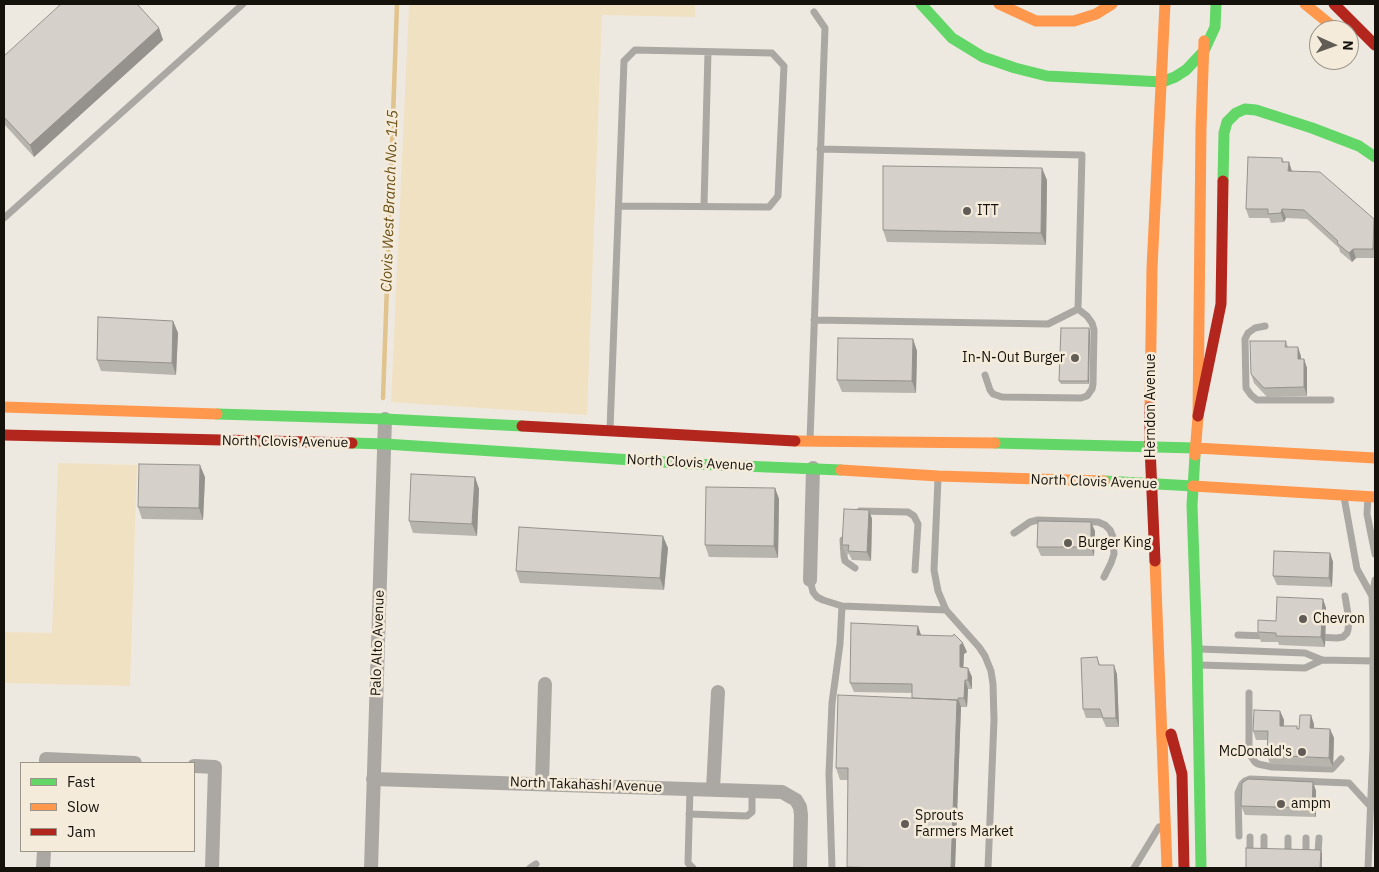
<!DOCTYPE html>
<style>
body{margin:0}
#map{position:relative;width:1379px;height:872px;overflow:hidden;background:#eee9e0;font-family:"IBM Plex Sans",sans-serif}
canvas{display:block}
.frame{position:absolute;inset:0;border:5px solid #15120c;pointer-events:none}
.legend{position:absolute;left:20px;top:762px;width:175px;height:90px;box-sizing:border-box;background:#f4ebda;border:1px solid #9b9488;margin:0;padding:6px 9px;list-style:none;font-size:15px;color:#15120c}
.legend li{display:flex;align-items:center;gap:10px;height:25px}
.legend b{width:25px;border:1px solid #9b9488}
.north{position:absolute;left:1309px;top:20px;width:50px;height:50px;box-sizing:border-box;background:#f4ebda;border:1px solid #9b9488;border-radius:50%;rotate:92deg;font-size:14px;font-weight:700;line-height:20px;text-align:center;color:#15120c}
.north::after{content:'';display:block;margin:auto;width:18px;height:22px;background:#615d56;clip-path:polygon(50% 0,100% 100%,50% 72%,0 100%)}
</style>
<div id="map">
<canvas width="1379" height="872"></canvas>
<div class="frame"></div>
<ul class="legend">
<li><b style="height:6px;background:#63d668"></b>Fast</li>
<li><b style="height:6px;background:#ff974d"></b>Slow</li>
<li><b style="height:6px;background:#b3261e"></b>Jam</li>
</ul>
<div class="north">N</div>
</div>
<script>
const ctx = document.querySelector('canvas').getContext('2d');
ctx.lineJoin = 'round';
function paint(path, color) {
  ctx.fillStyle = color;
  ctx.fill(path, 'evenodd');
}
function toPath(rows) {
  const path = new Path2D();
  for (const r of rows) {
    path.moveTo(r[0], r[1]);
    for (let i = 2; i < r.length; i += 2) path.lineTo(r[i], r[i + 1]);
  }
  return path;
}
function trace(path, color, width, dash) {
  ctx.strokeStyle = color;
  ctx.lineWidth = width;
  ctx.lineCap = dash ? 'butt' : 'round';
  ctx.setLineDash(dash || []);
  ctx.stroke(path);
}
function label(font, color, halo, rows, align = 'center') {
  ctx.font = font + ' "IBM Plex Sans",sans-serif';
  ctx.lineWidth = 5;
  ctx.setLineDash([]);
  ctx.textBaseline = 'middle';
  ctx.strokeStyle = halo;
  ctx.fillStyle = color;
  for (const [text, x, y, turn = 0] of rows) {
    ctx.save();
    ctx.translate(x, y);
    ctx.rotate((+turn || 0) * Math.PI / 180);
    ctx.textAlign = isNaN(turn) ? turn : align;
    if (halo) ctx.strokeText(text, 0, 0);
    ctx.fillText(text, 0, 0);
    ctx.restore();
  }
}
const green = toPath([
 [409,4,695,4,695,17,602,15,587,415,391,402],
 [58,463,137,465,130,686,4,683,4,632,52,633]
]);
const stream = toPath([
 [383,398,397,4]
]);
const lane = toPath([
 [704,206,708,52],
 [4,218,243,4],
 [814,320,1048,324,1078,309,1082,155,820,149],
 [1265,326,1255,328,1248,333,1245,339,1246,388,1251,395,1257,400,1331,400],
 [985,375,990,390,993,394,1002,397,1081,398,1087,396,1092,389,1093,384,1094,330,1092,323,1087,316,1078,309],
 [610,429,624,61,635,50,772,53,784,66,778,196,769,207,619,206],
 [810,440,825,28,814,12],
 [938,479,934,570,938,591,946,610,979,647,985,656,991,671,993,684,994,720,988,868],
 [1344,497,1357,569,1372,596],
 [1368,497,1367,514,1375,554],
 [860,511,908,512,914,516,918,524,915,570],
 [1014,533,1030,522,1038,520,1098,522,1105,525,1110,530,1113,537,1114,554,1111,563,1104,577],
 [843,540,844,556,845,561,855,568],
 [810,580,813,592,817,597,823,600,842,606,840,644,832,703,829,774,832,868],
 [842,606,946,610],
 [1238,635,1267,636],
 [1316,637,1337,638,1343,637,1347,633,1348,630,1349,620,1345,596],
 [1200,649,1305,653,1322,660,1375,661],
 [1199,665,1305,668,1322,660],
 [1249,693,1249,751,1250,755,1255,762,1258,764,1272,767,1332,769,1341,759],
 [690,789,688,863,693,868],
 [689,814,747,816,752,812,752,791],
 [1239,836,1238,793,1242,784,1245,781,1250,779,1349,783,1370,806],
 [1250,851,1250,837],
 [1264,851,1264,837],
 [1288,852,1288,838],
 [1306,852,1306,838],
 [1318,853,1319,838],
 [530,868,536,864],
 [1134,868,1159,827],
 [1368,868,1373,747,1373,620,1372,597,1375,580]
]);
const street = toPath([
 [810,580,813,468],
 [46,763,46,759,135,763],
 [194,766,215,767,212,868],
 [373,779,782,792,796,800,800,807,801,815,800,868],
 [542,783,545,684],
 [713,789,718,692],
 [43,868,44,851],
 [371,868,385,419]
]);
const fast = toPath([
 [921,4,952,38,983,57,1015,68,1047,76,1162,82,1175,77,1186,70,1204,51,1215,27,1216,4],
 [1223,181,1224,133,1227,122,1236,113,1245,109,1256,110,1312,128,1359,146,1375,157],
 [217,414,385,419,522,426],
 [352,443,385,444,694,464,841,470],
 [995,443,1196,448],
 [1195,455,1192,505,1197,649,1201,868],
 [1104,481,1193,486]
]);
const slow = toPath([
 [999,4,1036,21,1074,21,1096,14,1112,4],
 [1305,4,1337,30],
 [4,407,217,414],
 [1150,407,1152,268,1165,4],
 [795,441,995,443],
 [1196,448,1375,458],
 [1195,455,1198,416,1201,128,1204,41],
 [841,470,938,476,1104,481],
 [1193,486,1375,497],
 [1155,561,1167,868]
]);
const jam = toPath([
 [1334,4,1375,45],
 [1150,407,1150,447,1155,561],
 [1198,416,1221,304,1223,181],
 [522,426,795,441],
 [4,435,352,443],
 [1171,734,1182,774,1184,868]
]);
const wall = toPath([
 [159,28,163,40,34,157,4,124,4,56],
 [1282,158,1284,162,1289,162,1292,171,1375,222,1375,258,1356,258,1352,262,1340,252,1339,248,1307,219,1286,218,1284,222,1271,223,1269,218,1249,218,1246,209],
 [1047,180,1046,245,887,242,883,230],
 [173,321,178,333,176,375,101,371,97,360],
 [1090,331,1089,384,1061,384,1059,381],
 [913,339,917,351,916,393,842,392,837,380],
 [1286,341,1288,347,1301,356,1301,359,1304,359,1307,368,1307,396,1267,397,1254,383,1251,374],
 [205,477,203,520,142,519,138,507],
 [475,477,479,489,477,536,413,533,409,521],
 [775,488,779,499,778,558,709,557,705,545],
 [869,510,872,519,871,561,852,560,849,554,846,554,842,545],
 [1095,531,1094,556,1041,556,1037,547],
 [668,548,664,590,520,583,516,571],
 [1330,553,1333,562,1332,587,1277,585,1273,576],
 [1323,599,1326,608,1325,647,1279,645,1278,642,1261,642,1258,632,1276,621],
 [918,626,921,635,967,652,964,654,963,667,968,668,972,677,972,689,968,689,967,707,961,707,955,868,848,868,848,780,840,780,836,768,912,698,912,693,854,692,850,683],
 [1097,657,1100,665,1117,674,1119,727,1106,727,1102,718,1086,718,1083,709],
 [1280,711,1284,720,1284,726,1297,726,1298,729,1314,724,1314,729,1330,729,1334,738,1333,767,1270,764,1267,755,1268,740,1256,740,1253,731],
 [1313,782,1316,791,1316,817,1245,815,1241,806]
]);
const shadedWall = toPath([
 [159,28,163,40,34,157,30,145],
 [1289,162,1292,172,1288,171],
 [1042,168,1047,180,1046,245,1041,233],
 [1282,209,1286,218,1284,222,1281,213],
 [1374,219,1375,222,1375,254,1373,249],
 [1353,249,1356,258,1352,262,1349,253],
 [173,321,178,333,176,375,172,363],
 [1089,328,1090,331,1089,384,1088,381],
 [913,339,917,351,916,393,912,381],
 [1298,347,1301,356,1301,368,1298,359],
 [1304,359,1307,368,1307,396,1304,387],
 [200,465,205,477,203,520,199,508],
 [475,477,479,489,477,536,472,524],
 [775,488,779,499,778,558,774,546],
 [869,510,872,519,871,561,867,552],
 [1091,522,1095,531,1094,556,1091,547],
 [663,536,668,548,664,590,660,578],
 [1330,553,1333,562,1332,587,1329,578],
 [1323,599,1326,608,1325,647,1321,637],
 [918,626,921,635,917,635],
 [963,643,967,652,964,654,963,676,960,667,960,645],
 [1114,665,1117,674,1119,727,1116,718],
 [968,668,972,677,972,689,968,680],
 [965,680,968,689,967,707,964,698],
 [958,698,961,707,955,868,951,868,957,700],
 [1280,711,1284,720,1283,735,1280,726],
 [1311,715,1314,724,1313,738,1310,728],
 [1330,729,1334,738,1333,767,1329,758],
 [1313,782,1316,791,1316,817,1312,808],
 [1321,850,1322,853,1322,868,1320,868]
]);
const building = toPath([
 [61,4,137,4,159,28,30,145,4,117,4,56,61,4],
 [1248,157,1282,158,1282,162,1289,162,1288,171,1320,172,1374,219,1373,249,1353,249,1349,253,1337,243,1338,241,1304,210,1282,209,1281,213,1268,214,1268,209,1246,209,1248,157],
 [883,166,1042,168,1041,233,883,230,883,166],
 [98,317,173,321,172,363,97,360,98,317],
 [1061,328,1089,328,1088,381,1059,381,1061,328],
 [838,338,913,339,912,381,837,380,838,338],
 [1250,341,1286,341,1285,347,1298,347,1298,359,1304,359,1304,387,1264,388,1251,374,1250,341],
 [139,464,200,465,199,508,138,507,139,464],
 [411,474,475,477,472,524,409,521,411,474],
 [706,487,775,488,774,546,705,545,706,487],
 [844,509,869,510,867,552,848,551,849,545,842,545,844,509],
 [1038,521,1091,522,1091,547,1037,547,1038,521],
 [519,527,663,536,660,578,516,571,519,527],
 [1274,551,1330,553,1329,578,1273,576,1274,551],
 [1277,597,1323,599,1321,637,1276,636,1276,633,1258,632,1258,620,1276,621,1277,597],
 [851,623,918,626,917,635,953,636,954,634,963,643,960,645,960,667,968,668,968,680,965,680,964,698,958,698,958,703,957,700,912,698,912,684,850,683,851,623],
 [1097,657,1099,665,1114,665,1116,718,1103,718,1100,709,1083,709,1081,658,1097,657],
 [838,695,957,700,951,868,880,868,847,867,848,768,836,768,838,695],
 [1254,710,1280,711,1280,726,1297,726,1297,729,1299,729,1300,715,1311,715,1310,728,1330,729,1329,758,1267,755,1268,731,1253,731,1254,710],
 [1248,779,1313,782,1312,808,1241,806,1242,783,1248,779],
 [1246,848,1321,850,1320,868,1246,868,1246,848]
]);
const markers = [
 [967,211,5,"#615d56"],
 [1075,358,5,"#615d56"],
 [1068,543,5,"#615d56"],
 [1303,619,5,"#615d56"],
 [1302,752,5,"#615d56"],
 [1281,804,5,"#615d56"],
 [905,824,5,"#615d56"]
];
const poiNames = [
 ["ITT",977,211],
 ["In-N-Out Burger",1065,358,"right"],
 ["Burger King",1078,543],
 ["Chevron",1313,619],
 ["McDonald's",1292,752,"right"],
 ["ampm",1291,804],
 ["Sprouts",915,816],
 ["Farmers Market",915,832]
];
const streetNames = [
 ["Herndon Avenue",1151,406,-90],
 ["North Clovis Avenue",285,442,1],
 ["North Clovis Avenue",690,463,3],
 ["North Clovis Avenue",1094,482,2],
 ["Palo Alto Avenue",378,643,-88],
 ["North Takahashi Avenue",586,785,2]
];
const waterNames = [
 ["Clovis West Branch No. 115",390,201,-88]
];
paint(green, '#f1e1c3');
trace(stream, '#e0c38d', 4.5);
trace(lane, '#aba8a4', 7);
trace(street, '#aba8a4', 14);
trace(fast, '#63d668', 11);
trace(slow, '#ff974d', 11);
trace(jam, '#b3261e', 11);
paint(wall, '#b7b4ae');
paint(shadedWall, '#95928d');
paint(building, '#d5d1ca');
trace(building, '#95928d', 1);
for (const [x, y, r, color] of markers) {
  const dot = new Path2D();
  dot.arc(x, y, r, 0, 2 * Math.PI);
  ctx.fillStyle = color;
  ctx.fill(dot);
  trace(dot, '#f4ebda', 2);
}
label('14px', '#15120c', '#f4ebda', poiNames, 'left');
label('14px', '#15120c', '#f4ebda', streetNames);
label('italic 15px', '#6a5017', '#f4ebda', waterNames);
</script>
